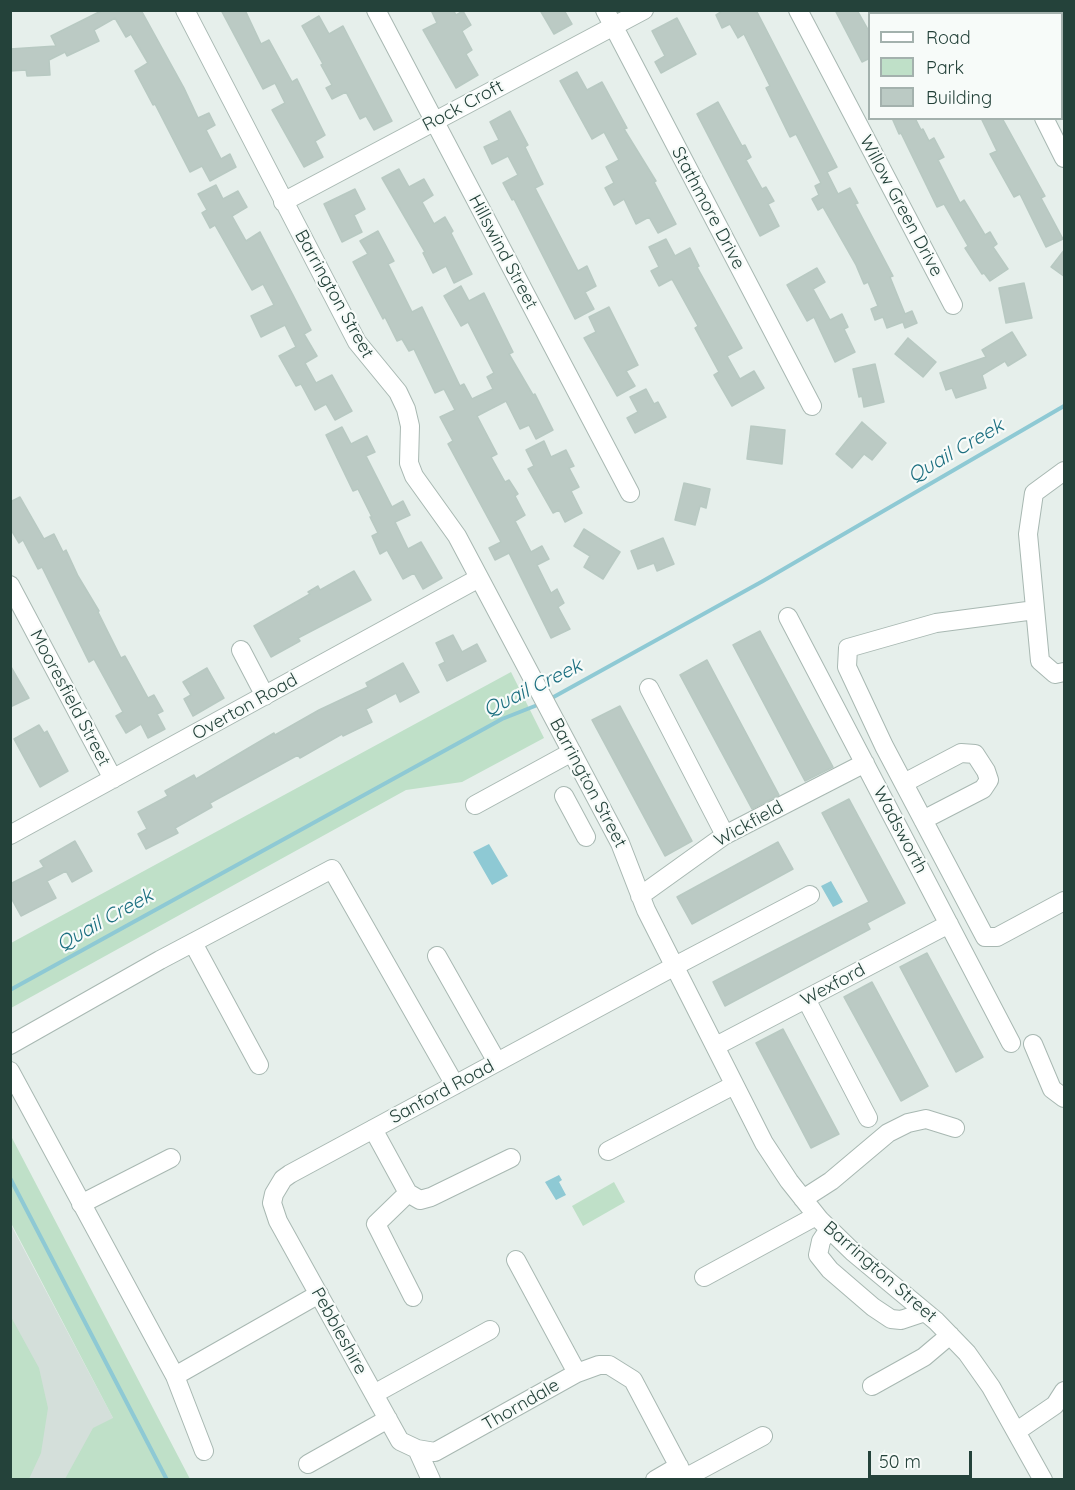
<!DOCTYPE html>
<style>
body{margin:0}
#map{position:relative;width:1075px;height:1490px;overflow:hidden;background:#e6efeb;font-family:Quicksand,sans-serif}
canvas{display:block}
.frame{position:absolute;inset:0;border:12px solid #24423a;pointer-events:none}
.legend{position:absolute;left:868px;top:12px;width:195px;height:108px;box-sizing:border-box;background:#f7fbf9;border:2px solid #a3b1ad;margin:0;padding:8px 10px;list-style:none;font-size:18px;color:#24423a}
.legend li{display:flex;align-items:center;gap:12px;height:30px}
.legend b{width:30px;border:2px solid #a3b1ad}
.scale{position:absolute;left:868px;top:1451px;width:104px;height:27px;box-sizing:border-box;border:3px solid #24423a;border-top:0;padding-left:8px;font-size:18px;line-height:21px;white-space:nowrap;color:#24423a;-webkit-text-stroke:4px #f7fbf9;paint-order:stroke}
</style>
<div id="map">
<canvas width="1075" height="1490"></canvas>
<div class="frame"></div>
<ul class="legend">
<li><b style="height:8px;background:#fff"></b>Road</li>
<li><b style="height:16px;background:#bfe0c8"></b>Park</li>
<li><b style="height:16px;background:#bbcac4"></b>Building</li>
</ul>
<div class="scale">50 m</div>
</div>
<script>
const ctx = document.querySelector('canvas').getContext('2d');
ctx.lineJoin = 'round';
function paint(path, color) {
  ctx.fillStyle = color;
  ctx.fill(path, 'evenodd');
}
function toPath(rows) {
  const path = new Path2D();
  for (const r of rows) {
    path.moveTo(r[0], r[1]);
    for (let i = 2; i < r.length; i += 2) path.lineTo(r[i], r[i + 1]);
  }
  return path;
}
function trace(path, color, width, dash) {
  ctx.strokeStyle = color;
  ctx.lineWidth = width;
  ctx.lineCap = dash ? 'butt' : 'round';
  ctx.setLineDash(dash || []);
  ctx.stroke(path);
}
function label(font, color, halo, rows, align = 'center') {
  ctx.font = font + ' Quicksand,sans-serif';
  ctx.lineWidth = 4.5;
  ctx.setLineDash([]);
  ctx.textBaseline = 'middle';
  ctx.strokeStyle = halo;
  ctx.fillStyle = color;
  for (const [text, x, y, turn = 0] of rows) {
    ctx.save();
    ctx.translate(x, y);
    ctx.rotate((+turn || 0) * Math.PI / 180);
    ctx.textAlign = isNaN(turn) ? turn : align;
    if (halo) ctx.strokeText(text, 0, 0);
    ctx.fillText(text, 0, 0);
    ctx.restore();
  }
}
const built = toPath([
 [10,1223,113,1418,146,1479,11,1479]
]);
const green = toPath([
 [511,672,544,738,462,782,406,790,11,1008,11,943],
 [11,1136,190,1479,65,1479,93,1428,113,1418,11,1223],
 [614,1182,625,1202,583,1226,572,1206],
 [10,1315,39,1368,48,1408,41,1453,29,1479,11,1479]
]);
const water = toPath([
 [489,844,508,876,492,885,473,852],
 [831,881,843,902,833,907,821,886],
 [559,1175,562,1180,559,1182,566,1195,556,1200,545,1182]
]);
const stream = toPath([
 [550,699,763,581,1064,406],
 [10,990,502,719,540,704],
 [10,1178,167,1480]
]);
const building = toPath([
 [103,10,141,10,184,88,198,118,209,113,215,125,206,130,221,159,230,154,236,167,210,181,202,166,190,172,155,104,153,105,135,71,148,63,131,34,126,37,115,18,94,30,99,41,67,56,65,52,49,60,50,75,27,76,26,70,10,71,10,49,56,46,51,36,103,10],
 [221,10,245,10,261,44,269,40,292,82,297,79,325,135,315,141,323,157,304,167,272,110,285,103,275,83,263,89,221,10],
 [431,10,453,10,456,15,463,11,471,25,462,31,472,50,466,54,478,75,456,88,423,30,437,23,431,10],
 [540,10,564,10,572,24,554,34,540,10],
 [724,10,756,10,837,167,827,172,838,194,850,188,858,203,855,204,893,276,890,277,905,314,912,311,917,323,905,328,903,322,887,328,883,317,875,320,871,309,878,306,868,282,864,284,856,265,823,207,818,210,812,199,819,195,815,186,821,183,796,134,790,137,766,88,770,86,744,34,738,38,730,24,722,28,716,15,724,10],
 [835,10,857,10,870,33,870,58,862,62,835,10],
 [319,16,329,34,343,26,392,121,374,130,366,116,360,119,346,92,332,99,326,88,332,85,321,65,323,64,302,26,319,16],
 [677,18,696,54,661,73,655,62,665,56,652,31,677,18],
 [577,72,587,90,602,82,627,128,624,129,656,181,654,182,676,224,658,233,649,217,636,224,624,199,614,205,605,188,614,183,606,167,619,160,604,132,592,139,560,81,577,72],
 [718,102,742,146,745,145,751,157,746,160,762,189,766,187,774,201,768,204,779,226,760,236,697,114,718,102],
 [510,111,528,145,525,147,543,184,535,188,578,271,587,266,596,286,585,292,594,309,575,319,514,199,512,200,503,183,518,175,508,156,492,164,484,147,499,140,490,122,510,111],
 [892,118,915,118,921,130,923,129,929,141,934,138,944,157,938,160,960,203,964,200,985,235,990,232,997,244,993,247,1008,269,990,281,984,273,982,274,965,248,968,246,944,204,937,207,901,133,899,134,892,118],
 [981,118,1002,118,1045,196,1041,198,1063,239,1046,247,1020,194,1014,197,990,154,997,151,981,118],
 [399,169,409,187,424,179,433,195,422,202,434,224,445,217,453,231,451,233,472,274,454,283,446,266,433,273,423,253,425,252,382,178,399,169],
 [216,185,223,199,238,191,247,207,232,216,246,241,260,232,293,295,311,330,304,334,317,356,305,363,316,383,332,375,352,411,335,420,326,404,315,410,301,384,296,386,279,356,296,347,285,325,261,337,251,316,274,305,263,284,252,290,215,225,210,228,202,213,207,210,198,194,216,185],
 [355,189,365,209,354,215,362,232,342,242,324,204,355,189],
 [378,231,394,261,388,264,412,312,422,307,460,386,464,384,472,399,493,389,487,377,494,373,468,322,461,326,444,296,461,286,469,301,484,293,513,352,509,354,533,395,535,394,553,430,536,439,529,425,520,429,506,401,477,416,497,454,491,457,505,482,509,480,518,494,515,496,525,515,515,521,531,552,542,546,549,559,537,565,551,593,557,589,564,603,558,607,570,629,551,638,509,553,495,560,489,548,501,542,448,444,453,441,440,417,455,410,444,389,435,393,414,349,409,351,402,339,397,341,385,317,383,319,353,262,368,254,360,241,378,231],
 [666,239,675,256,690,248,699,266,697,267,742,348,727,356,740,379,754,371,764,388,732,406,714,375,719,372,695,328,698,326,672,279,659,286,651,271,659,267,649,247,666,239],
 [1065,249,1065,277,1051,267,1065,249],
 [817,268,825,282,813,289,830,320,842,314,848,327,844,329,855,352,835,362,814,317,807,321,787,285,817,268],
 [1024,283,1032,318,1006,323,999,288,1024,283],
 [609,307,638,365,626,371,635,386,617,396,584,338,596,332,589,317,609,307],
 [1012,332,1026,355,1008,366,1005,361,982,375,986,388,956,398,952,388,946,390,940,373,986,357,982,350,1012,332],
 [908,338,936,362,923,377,895,354,908,338],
 [875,364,884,402,864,407,862,396,859,397,853,369,875,364],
 [646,389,654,404,658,402,666,417,635,433,627,418,638,412,630,397,646,389],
 [862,422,886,443,872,460,864,454,852,468,836,454,862,422],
 [751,426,785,430,782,464,747,459,751,426],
 [342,427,351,444,367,436,375,452,366,456,392,507,403,501,410,515,395,522,408,549,421,542,442,578,423,589,414,573,403,579,387,550,380,554,372,536,378,533,370,517,372,517,358,489,353,491,326,435,342,427],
 [544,441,551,457,566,450,574,466,569,468,579,487,571,491,582,513,565,522,559,510,553,513,528,469,534,466,526,450,544,441],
 [684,483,710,489,706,508,700,506,695,525,675,520,684,483],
 [20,497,44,539,54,534,63,552,66,550,78,576,99,611,98,612,121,658,125,656,148,698,154,695,163,711,157,714,165,729,148,738,141,724,126,733,116,716,123,712,94,659,89,662,42,567,38,569,23,540,19,543,10,528,10,502,20,497],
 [584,529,620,552,603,579,584,567,590,556,574,546,584,529],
 [663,538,674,564,657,571,654,563,638,569,631,551,663,538],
 [354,571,371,600,298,638,300,641,271,657,254,626,310,594,308,592,318,586,320,590,354,571],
 [760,631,833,767,805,781,733,645,760,631],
 [453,635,462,652,477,644,486,661,447,681,439,665,445,662,436,643,453,635],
 [707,660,779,795,752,809,680,675,707,660],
 [403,663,419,692,400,702,396,693,366,709,372,722,343,736,342,734,300,758,298,755,210,803,212,807,175,828,178,833,146,849,138,834,147,829,138,812,168,796,165,791,194,775,196,779,274,733,275,735,319,710,368,687,366,683,403,663],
 [10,665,29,698,10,707,10,665],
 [207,668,224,698,193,716,184,699,191,695,183,682,207,668],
 [620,706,692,841,665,856,592,720,620,706],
 [39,725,44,733,47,731,68,771,40,787,14,739,39,725],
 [849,799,905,903,867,923,870,929,725,1006,713,982,869,902,822,813,849,799],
 [75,841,92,871,72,882,66,871,47,881,56,898,21,916,10,896,10,884,44,867,40,861,75,841],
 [778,842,793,869,692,924,677,897,778,842],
 [927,953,983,1057,956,1072,900,967,927,953],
 [872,982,928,1086,901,1101,844,997,872,982],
 [783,1029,839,1134,811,1148,756,1043,783,1029]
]);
const minor = toPath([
 [185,10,357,342,398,392,406,409,410,426,409,463,414,476,457,536,620,843,646,910,764,1143,789,1181,820,1220,853,1252,936,1321,967,1353,991,1387,1043,1480],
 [376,10,630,493],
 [605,10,812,406],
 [798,10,953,305],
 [988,10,990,14],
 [1044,118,1064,158],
 [283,202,644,10],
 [1064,471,1034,493,1028,534,1040,661,1055,674,1064,672],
 [10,585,113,779],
 [1035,610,936,623,848,648,847,667,884,746,985,937,997,937,1064,901],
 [788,617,1011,1043],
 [241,650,265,696],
 [649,688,725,835],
 [904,783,961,753,975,754,986,771,989,780,983,789,923,820],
 [564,796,586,837],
 [475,805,572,752],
 [10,835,479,578],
 [640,896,725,835,865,763],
 [193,943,259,1065],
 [437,956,497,1062],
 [806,999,868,1118],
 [1033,1044,1052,1089,1064,1098],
 [10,1045,160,960,332,869,455,1085],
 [716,1046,949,924],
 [10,1071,175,1376,319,1294],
 [373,1129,408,1193,376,1224,413,1297],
 [608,1151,734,1085],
 [408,1193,420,1200,431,1197,511,1158],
 [803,1199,831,1181,888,1133,908,1123,926,1119,955,1128],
 [81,1204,171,1158],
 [829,1229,821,1241,818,1255,830,1270,873,1307,891,1319,901,1320,925,1312],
 [516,1260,577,1373],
 [704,1277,816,1216],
 [175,1376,204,1451],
 [872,1386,924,1357,950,1335],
 [374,1394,490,1330],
 [1017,1431,1055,1405,1064,1391],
 [417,1449,431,1480],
 [308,1464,388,1419],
 [685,1478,763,1436],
 [655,1480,679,1466],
 [686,1480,633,1380,609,1365,599,1365,577,1373,435,1452,417,1449,400,1441,278,1221,272,1203,274,1194,283,1179,290,1174,675,966,810,895]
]);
const streetNames = [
 ["Rock Croft",463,106,-28],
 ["Willow Green Drive",901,206,62],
 ["Stathmore Drive",708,208,62],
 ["Hillswind Street",503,252,62],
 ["Barrington Street",334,294,61],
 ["Mooresfield Street",70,698,62],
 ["Overton Road",245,707,-29],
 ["Barrington Street",588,783,62],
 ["Wickfield",749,824,-29],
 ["Wadsworth",900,830,62],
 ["Wexford",833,985,-28],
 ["Sanford Road",442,1092,-28],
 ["Barrington Street",880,1272,41],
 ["Pebbleshire",339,1331,61],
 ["Thorndale",521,1405,-30]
];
const waterNames = [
 ["Quail Creek",956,451,-30],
 ["Quail Creek",533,688,-26],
 ["Quail Creek",105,920,-29]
];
paint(built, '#d4dfda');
paint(green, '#bfe0c8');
paint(water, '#8ec9d4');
trace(stream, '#8ec9d4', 4);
paint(building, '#bbcac4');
trace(building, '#b8c9c2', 1.5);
trace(minor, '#a8b8b2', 20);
trace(minor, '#fff', 18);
label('18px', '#24423a', '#f7fbf9', streetNames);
label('italic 20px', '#1c6f80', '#f7fbf9', waterNames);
</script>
